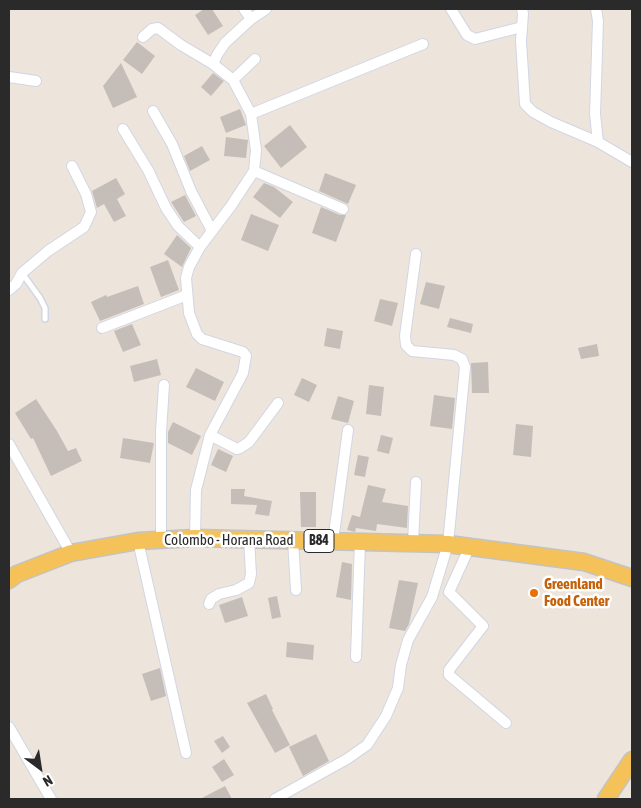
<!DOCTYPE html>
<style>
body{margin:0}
#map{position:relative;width:641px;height:808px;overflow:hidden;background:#ede4dc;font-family:"Asap Condensed",sans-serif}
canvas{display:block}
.frame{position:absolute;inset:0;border:10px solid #2a2a2a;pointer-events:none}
.north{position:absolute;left:15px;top:743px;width:50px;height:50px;-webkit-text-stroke:4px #fff;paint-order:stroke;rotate:149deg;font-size:14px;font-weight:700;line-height:20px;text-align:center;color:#2a2a2a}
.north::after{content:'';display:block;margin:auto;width:18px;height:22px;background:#2a2a2a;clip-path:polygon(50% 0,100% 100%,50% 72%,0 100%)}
</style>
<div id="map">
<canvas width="641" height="808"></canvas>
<div class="frame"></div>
<div class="north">N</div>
</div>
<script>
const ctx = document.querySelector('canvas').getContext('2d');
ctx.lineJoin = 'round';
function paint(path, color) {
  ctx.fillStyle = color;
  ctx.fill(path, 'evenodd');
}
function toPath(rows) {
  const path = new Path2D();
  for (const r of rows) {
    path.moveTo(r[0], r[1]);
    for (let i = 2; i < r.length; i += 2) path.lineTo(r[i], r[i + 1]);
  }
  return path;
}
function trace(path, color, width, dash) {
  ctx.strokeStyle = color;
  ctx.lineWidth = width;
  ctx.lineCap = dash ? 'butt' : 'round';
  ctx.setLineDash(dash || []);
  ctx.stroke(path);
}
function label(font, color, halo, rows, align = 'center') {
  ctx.font = font + ' "Asap Condensed",sans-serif';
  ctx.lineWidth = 5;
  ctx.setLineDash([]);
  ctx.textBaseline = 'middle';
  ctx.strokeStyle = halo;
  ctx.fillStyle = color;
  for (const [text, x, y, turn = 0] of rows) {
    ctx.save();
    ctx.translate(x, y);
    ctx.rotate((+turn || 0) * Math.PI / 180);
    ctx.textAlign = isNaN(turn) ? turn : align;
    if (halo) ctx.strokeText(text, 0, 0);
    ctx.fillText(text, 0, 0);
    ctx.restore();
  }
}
const building = toPath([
 [204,9,212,9,223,26,208,35,195,15],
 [137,42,155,56,142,74,123,60],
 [121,63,137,97,113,108,103,86],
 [213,73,224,81,211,96,201,87],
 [240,109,246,125,226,133,220,117],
 [290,125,307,147,281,168,264,146],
 [226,137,248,140,246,158,224,156],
 [202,146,210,160,190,171,184,156],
 [325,173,356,185,348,204,319,191],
 [116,178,125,194,117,199,126,216,114,222,104,204,97,208,92,191],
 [264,183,274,187,293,202,280,218,253,197],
 [185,195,196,216,184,222,171,202],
 [321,207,340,215,346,215,336,242,312,233],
 [251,214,279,225,268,251,241,240],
 [177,235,191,248,182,267,164,254],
 [168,260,179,290,161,297,150,267],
 [426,282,445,286,439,309,420,304],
 [138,286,144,304,100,321,91,302,106,295,107,297],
 [380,299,398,303,392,326,374,321],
 [450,318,473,324,471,333,447,327],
 [132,324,141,345,123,352,114,331],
 [327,328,343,331,340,349,324,346],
 [597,344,599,356,581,359,578,348],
 [157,359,161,375,134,382,130,366],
 [488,362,489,393,472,393,471,363],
 [196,368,224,382,215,401,186,387],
 [302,378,317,385,309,402,294,395],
 [369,385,384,387,381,416,366,414],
 [434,395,455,398,452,429,430,426],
 [338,396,354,401,348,423,331,419],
 [36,399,57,431,68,451,76,448,82,461,51,476,33,438,31,439,15,413],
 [173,422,201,436,192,455,168,443,168,432],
 [516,424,533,426,531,457,513,455],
 [381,435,393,438,389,454,377,451],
 [123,438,154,443,150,463,120,458],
 [218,449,233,456,226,472,211,465],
 [358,455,369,457,365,477,354,475],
 [368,485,386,489,382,502,408,506,407,528,377,524,376,531,356,528,355,532,347,530,352,515,360,517],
 [231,489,245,489,244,496,272,501,269,516,255,514,257,505,231,504],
 [300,492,316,492,316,527,301,527],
 [342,562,352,564,351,600,336,597],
 [399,580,418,583,409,624,405,631,389,628],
 [277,596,281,617,272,619,268,598],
 [242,597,248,616,225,623,219,605],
 [287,642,314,645,313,660,286,657],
 [160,668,166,696,151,701,142,674],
 [266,694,273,709,272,710,290,745,275,753,247,703],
 [316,734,329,761,303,776,289,747],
 [223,736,230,747,222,753,214,741],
 [224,759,234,775,222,782,212,767],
 [225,786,232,799,200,799]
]);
const lane = toPath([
 [22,273,40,298,45,308,45,319]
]);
const street = toPath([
 [244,9,251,19],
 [451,9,467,35,475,39,522,27],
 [522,9,523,14,521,41,525,104,533,112,551,122,598,142],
 [596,9,598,21,595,114,598,142,632,162],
 [143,37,152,29,158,28,181,45,213,64,233,80,251,114,256,150,254,171,231,206,200,247,189,267,186,278,189,313,197,334,202,339,243,352,246,356,243,373,210,435,196,490,195,538],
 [213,64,217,55,225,43,251,19,266,9],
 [9,77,36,81],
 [233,80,255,59],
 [153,111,172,144,191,191,212,231],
 [251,114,423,44],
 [123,129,148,170,166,208,178,226,200,247],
 [254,171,343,209],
 [9,290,16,284,22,273,48,251,84,227,91,212,86,194,72,166],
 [102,328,187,295],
 [210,435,237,449,240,448,249,442,278,403],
 [9,444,71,553],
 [161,539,161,432,164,385],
 [293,540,296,590],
 [138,541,186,753],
 [333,541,348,430],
 [413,543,416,482],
 [470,546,449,592,483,626,449,670,449,675,506,723],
 [209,604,211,599,219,594,236,590,249,583,251,574,249,539],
 [356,657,360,542],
 [9,727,51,799],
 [275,799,347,759,367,745,386,716,398,688,401,665,408,640,432,597,448,544,465,367,462,359,454,355,412,351,406,345,405,336,416,254]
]);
const primary = toPath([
 [9,580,17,574,71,553,138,541,195,538,448,544,584,562,632,578],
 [606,799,632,760]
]);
const markers = [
 [534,593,5,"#e8710a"]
];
const shields = [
 [319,541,30]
];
const shieldNames = [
 ["B84",319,541]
];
const streetNames = [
 ["Colombo - Horana Road",229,540]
];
const foodNames = [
 ["Greenland",544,584],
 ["Food Center",544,601]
];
paint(building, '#c5beb8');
trace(lane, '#d1d6e4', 8);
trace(street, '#d1d6e4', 12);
trace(primary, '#c3c3c3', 19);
trace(lane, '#fff', 5);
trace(street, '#fff', 10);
trace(primary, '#f5c259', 16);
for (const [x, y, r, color] of markers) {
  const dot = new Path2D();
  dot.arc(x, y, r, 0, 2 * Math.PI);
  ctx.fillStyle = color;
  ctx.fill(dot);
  trace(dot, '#fff', 2);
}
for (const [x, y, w] of shields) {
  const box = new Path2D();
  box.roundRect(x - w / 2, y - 11.5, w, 23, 4);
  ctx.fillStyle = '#fff';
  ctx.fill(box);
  trace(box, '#2a2a2a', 1);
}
label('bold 14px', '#2a2a2a', null, shieldNames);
label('15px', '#2a2a2a', '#fff', streetNames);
label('bold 15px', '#c56008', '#fff', foodNames, 'left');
</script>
